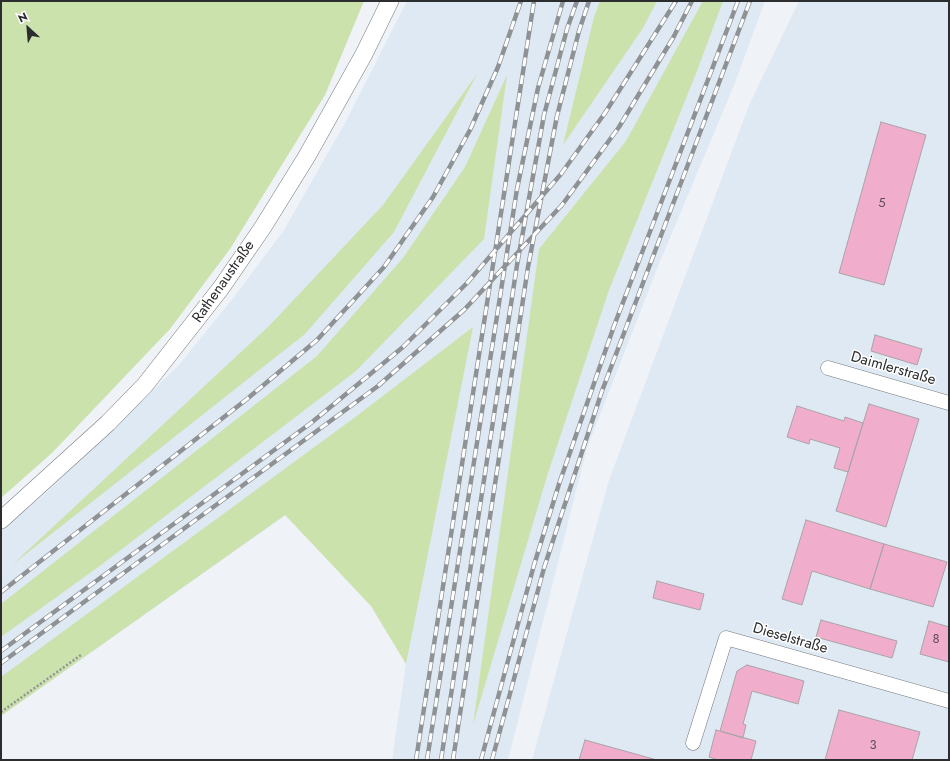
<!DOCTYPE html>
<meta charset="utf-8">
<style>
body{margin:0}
#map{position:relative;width:950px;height:761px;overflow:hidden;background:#eff3f7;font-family:Jost,sans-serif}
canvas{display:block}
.frame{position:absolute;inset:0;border:2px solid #2c2d2f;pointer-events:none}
.north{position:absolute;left:8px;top:8px;width:40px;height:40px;-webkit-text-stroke:3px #fff;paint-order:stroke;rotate:334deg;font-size:11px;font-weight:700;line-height:16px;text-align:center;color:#2c2d2f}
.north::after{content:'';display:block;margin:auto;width:14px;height:18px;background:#2c2d2f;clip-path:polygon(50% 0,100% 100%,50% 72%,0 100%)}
</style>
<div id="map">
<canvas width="950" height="761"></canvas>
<div class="frame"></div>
<div class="north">N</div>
</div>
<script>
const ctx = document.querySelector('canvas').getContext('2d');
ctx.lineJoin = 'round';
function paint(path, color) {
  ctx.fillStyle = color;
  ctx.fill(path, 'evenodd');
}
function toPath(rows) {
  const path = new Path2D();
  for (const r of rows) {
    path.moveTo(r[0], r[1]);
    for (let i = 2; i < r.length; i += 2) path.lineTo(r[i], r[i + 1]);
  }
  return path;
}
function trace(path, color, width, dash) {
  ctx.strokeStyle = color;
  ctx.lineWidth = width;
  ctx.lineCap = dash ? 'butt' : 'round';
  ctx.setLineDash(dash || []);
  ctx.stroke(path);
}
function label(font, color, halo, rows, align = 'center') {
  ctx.font = font + ' Jost,sans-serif';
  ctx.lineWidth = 3;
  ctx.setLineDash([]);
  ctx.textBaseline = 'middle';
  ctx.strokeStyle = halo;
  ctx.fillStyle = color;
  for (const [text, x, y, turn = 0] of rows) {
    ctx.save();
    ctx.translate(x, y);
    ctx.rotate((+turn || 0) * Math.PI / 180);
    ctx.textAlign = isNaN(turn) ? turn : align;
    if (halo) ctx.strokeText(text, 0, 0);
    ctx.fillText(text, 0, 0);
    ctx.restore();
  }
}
const built = toPath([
 [407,1,765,1,735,83,659,264,587,448,508,760,392,760,406,664,371,606,286,515,1,716,1,530,44,495,179,365,234,297,284,230,345,123],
 [799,1,949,1,949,760,532,760,609,480,750,103]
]);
const green = toPath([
 [1,1,364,1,325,95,230,249,170,329,52,453,1,498],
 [600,1,657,1,643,28,563,145,594,17],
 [703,1,723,1,697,71,609,290,548,473,473,725,539,249,626,141],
 [477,74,394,232,305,334,12,565,270,325,383,205],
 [507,75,484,239,356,371,101,565,1,637,1,604,317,356,403,258,465,167],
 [473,327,406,664,371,606,285,515,1,716,1,677,354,418]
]);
const building = toPath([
 [881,122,926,135,884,285,839,273,881,122],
 [875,335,922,349,917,365,871,351,875,335],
 [869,404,919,419,886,527,836,511,869,404],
 [797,406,844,421,845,417,863,423,848,472,834,468,840,448,810,439,809,444,787,437,797,406],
 [806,520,884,544,870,589,812,571,802,605,782,599,806,520],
 [884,544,947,562,933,607,870,589,884,544],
 [657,581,704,594,700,610,653,598,657,581],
 [821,620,897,641,892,658,816,637,821,620],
 [929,621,949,627,949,662,920,654,929,621],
 [747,665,804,681,798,704,752,691,743,724,746,725,743,738,720,731,737,671,747,665],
 [839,710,920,732,912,760,825,760,839,710],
 [716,730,756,741,751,760,719,760,709,757,716,730],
 [585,740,657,760,579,760,585,740]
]);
const path = toPath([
 [1,712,81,655]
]);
const minor = toPath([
 [828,368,949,403],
 [693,743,726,638,949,701]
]);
const tertiary = toPath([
 [1,520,108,423,145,385,221,288,263,227,307,156,364,54,390,1]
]);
const rail = toPath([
 [1,592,247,399,317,340,384,267,433,197,470,130,498,67,521,1],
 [1,651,311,423,403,347,467,283,561,174,605,113,676,1],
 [1,663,378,386,464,310,562,205,619,127,673,38,692,1],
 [416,760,534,1],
 [427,760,517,189,538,88,563,1],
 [441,760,517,265,544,115,567,29,577,1],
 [453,760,528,267,557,116,579,31,589,1],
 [481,760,534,565,559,484,614,326,738,1],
 [492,760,544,568,602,391,750,1]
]);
const numberNames = [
 ["5",882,204],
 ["8",936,640],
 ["3",873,746]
];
const streetNames = [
 ["Rathenaustraße",224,282,-55],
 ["Daimlerstraße",893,369,16],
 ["Dieselstraße",790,639,16]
];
paint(built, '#dfe9f3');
paint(green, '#cce2ad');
paint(building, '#f1adcc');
trace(building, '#aaa4a7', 1);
trace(minor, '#76797d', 15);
trace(tertiary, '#76797d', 18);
trace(path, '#919396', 2.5, [2, 2]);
trace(minor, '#fff', 14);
trace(tertiary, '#fff', 17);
trace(rail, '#8f9295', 4.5);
trace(rail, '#fff', 3, [9]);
label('13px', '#5d4d56', null, numberNames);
label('15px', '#2c2d2f', '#fff', streetNames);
</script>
